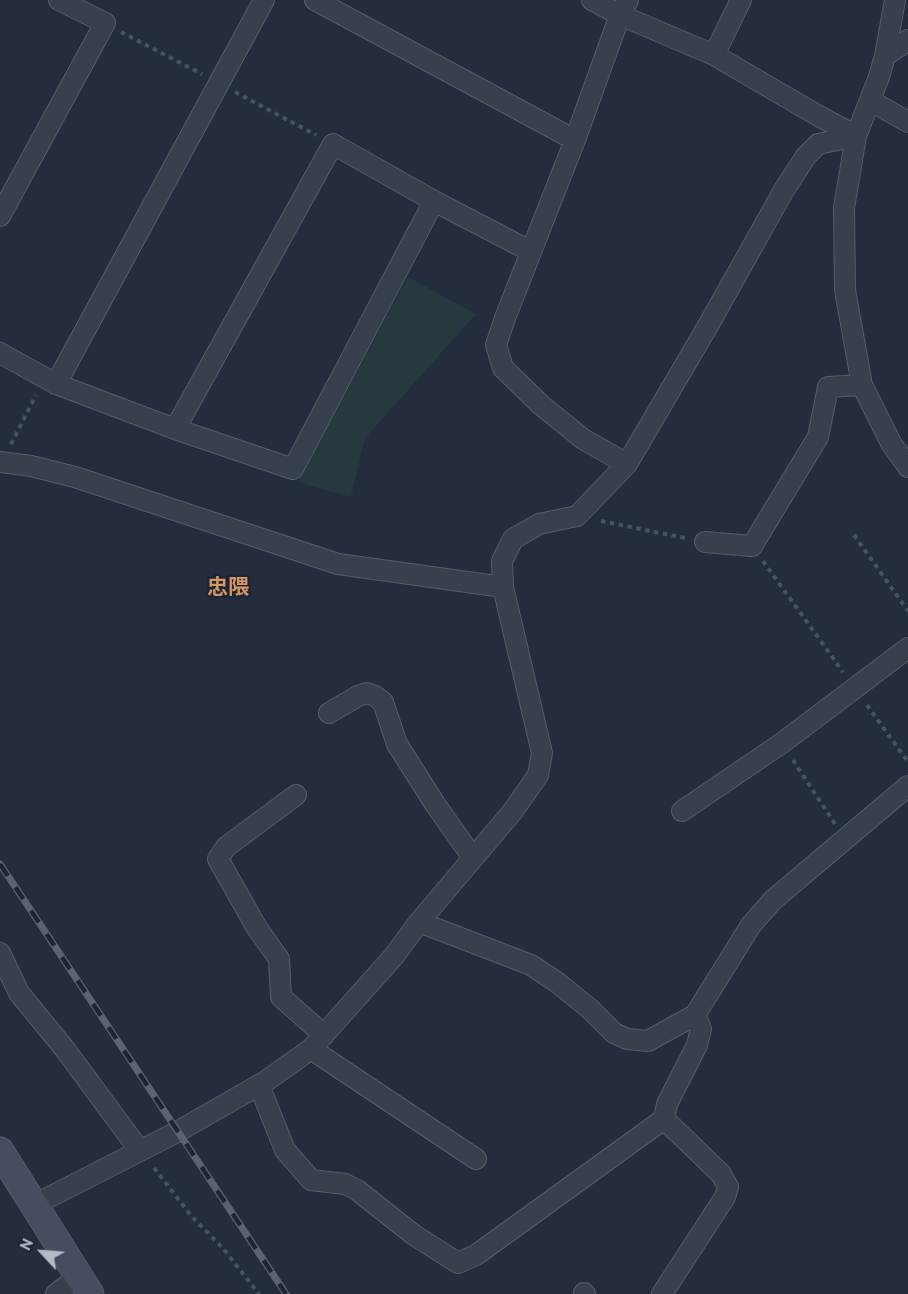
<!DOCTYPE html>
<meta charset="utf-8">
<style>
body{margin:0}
#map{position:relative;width:908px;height:1294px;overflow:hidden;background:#242d3d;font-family:"PT Sans",sans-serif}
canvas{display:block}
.north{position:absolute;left:12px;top:1222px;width:60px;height:60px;-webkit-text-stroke:4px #1d2532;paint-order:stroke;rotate:296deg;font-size:16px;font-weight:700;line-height:24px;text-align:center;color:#b3bac8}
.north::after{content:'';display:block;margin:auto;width:21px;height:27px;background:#b3bac8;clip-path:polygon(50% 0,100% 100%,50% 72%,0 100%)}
</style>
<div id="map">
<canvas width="908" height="1294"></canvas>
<div class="north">N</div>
</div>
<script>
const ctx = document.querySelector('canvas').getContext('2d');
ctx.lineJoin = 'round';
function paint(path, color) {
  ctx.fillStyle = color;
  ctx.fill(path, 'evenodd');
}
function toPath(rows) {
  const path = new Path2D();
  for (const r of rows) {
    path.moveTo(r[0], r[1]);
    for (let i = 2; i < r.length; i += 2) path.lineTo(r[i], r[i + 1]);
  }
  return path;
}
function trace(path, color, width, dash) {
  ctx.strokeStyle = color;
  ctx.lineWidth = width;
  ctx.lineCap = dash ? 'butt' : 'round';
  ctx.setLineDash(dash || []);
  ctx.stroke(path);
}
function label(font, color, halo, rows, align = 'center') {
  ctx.font = font + ' "PT Sans","Noto Sans JP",sans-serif';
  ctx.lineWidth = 5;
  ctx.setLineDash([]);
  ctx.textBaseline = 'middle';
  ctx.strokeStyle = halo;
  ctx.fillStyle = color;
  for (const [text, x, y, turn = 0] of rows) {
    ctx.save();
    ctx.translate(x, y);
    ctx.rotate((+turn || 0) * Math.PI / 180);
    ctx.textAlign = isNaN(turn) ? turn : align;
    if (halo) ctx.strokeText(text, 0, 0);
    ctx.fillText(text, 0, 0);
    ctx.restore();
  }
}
const green = toPath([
 [408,277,476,314,365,438,351,497,298,482]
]);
const path = toPath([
 [121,32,202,74],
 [235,92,316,135],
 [11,444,36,395],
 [601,521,685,538],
 [854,535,908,611],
 [763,561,843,672],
 [867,705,908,762],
 [793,760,835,824],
 [154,1168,193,1218,222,1247,259,1294]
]);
const street = toPath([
 [315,0,575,140],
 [592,0,620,15,714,55,817,115,856,136],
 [895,0,885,56,879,77,856,136,844,208,845,290,862,385,891,443,908,467],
 [714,55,741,0],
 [885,56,908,40],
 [871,101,908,122],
 [0,216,105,23,59,0],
 [0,353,56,384,175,429,293,469,434,201,530,251],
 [56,384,264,0],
 [175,429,333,144,434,201],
 [0,462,31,466,75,477,338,564,503,587],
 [627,464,583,439,541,405,503,368,496,345,505,318,575,140,620,15,628,0],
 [705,542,752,546,818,437,828,387,862,385],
 [329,713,358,696,367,693,375,696,383,702,397,744,435,804,473,858],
 [296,795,226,847,218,859,257,928,279,959,281,997,324,1035],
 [682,811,782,743,908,648],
 [419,922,531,965,558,983,590,1009,614,1033,627,1039,648,1041,695,1015,751,925,773,900,908,786],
 [0,953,19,993,64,1048,140,1151],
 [311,1049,476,1159],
 [259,1085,285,1150,311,1180,345,1184,357,1190,414,1235,458,1263,476,1255,664,1119],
 [34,1205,177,1132,266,1081,311,1049,394,956,419,922,513,811,538,775,542,753,503,587,502,561,513,539,539,524,577,516,627,464,709,324,784,190,806,156,818,144,856,136],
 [584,1293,585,1294],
 [56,1294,79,1276],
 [662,1294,725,1197,728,1187,721,1174,664,1119,667,1104,697,1045,701,1029,695,1015]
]);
const secondary = toPath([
 [0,1151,90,1294]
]);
const rail = toPath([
 [0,864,286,1294]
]);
const quarterNames = [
 ["忠隈",228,588]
];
paint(green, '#263a3e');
trace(street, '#555d6b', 22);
trace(secondary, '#555d6b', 29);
trace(path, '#43575b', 4, [4.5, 4.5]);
trace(street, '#37404d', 20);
trace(secondary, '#454e60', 27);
trace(rail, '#596374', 7);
trace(rail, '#1d2532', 4.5, [14]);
label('bold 21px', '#d39763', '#1d2532', quarterNames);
</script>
